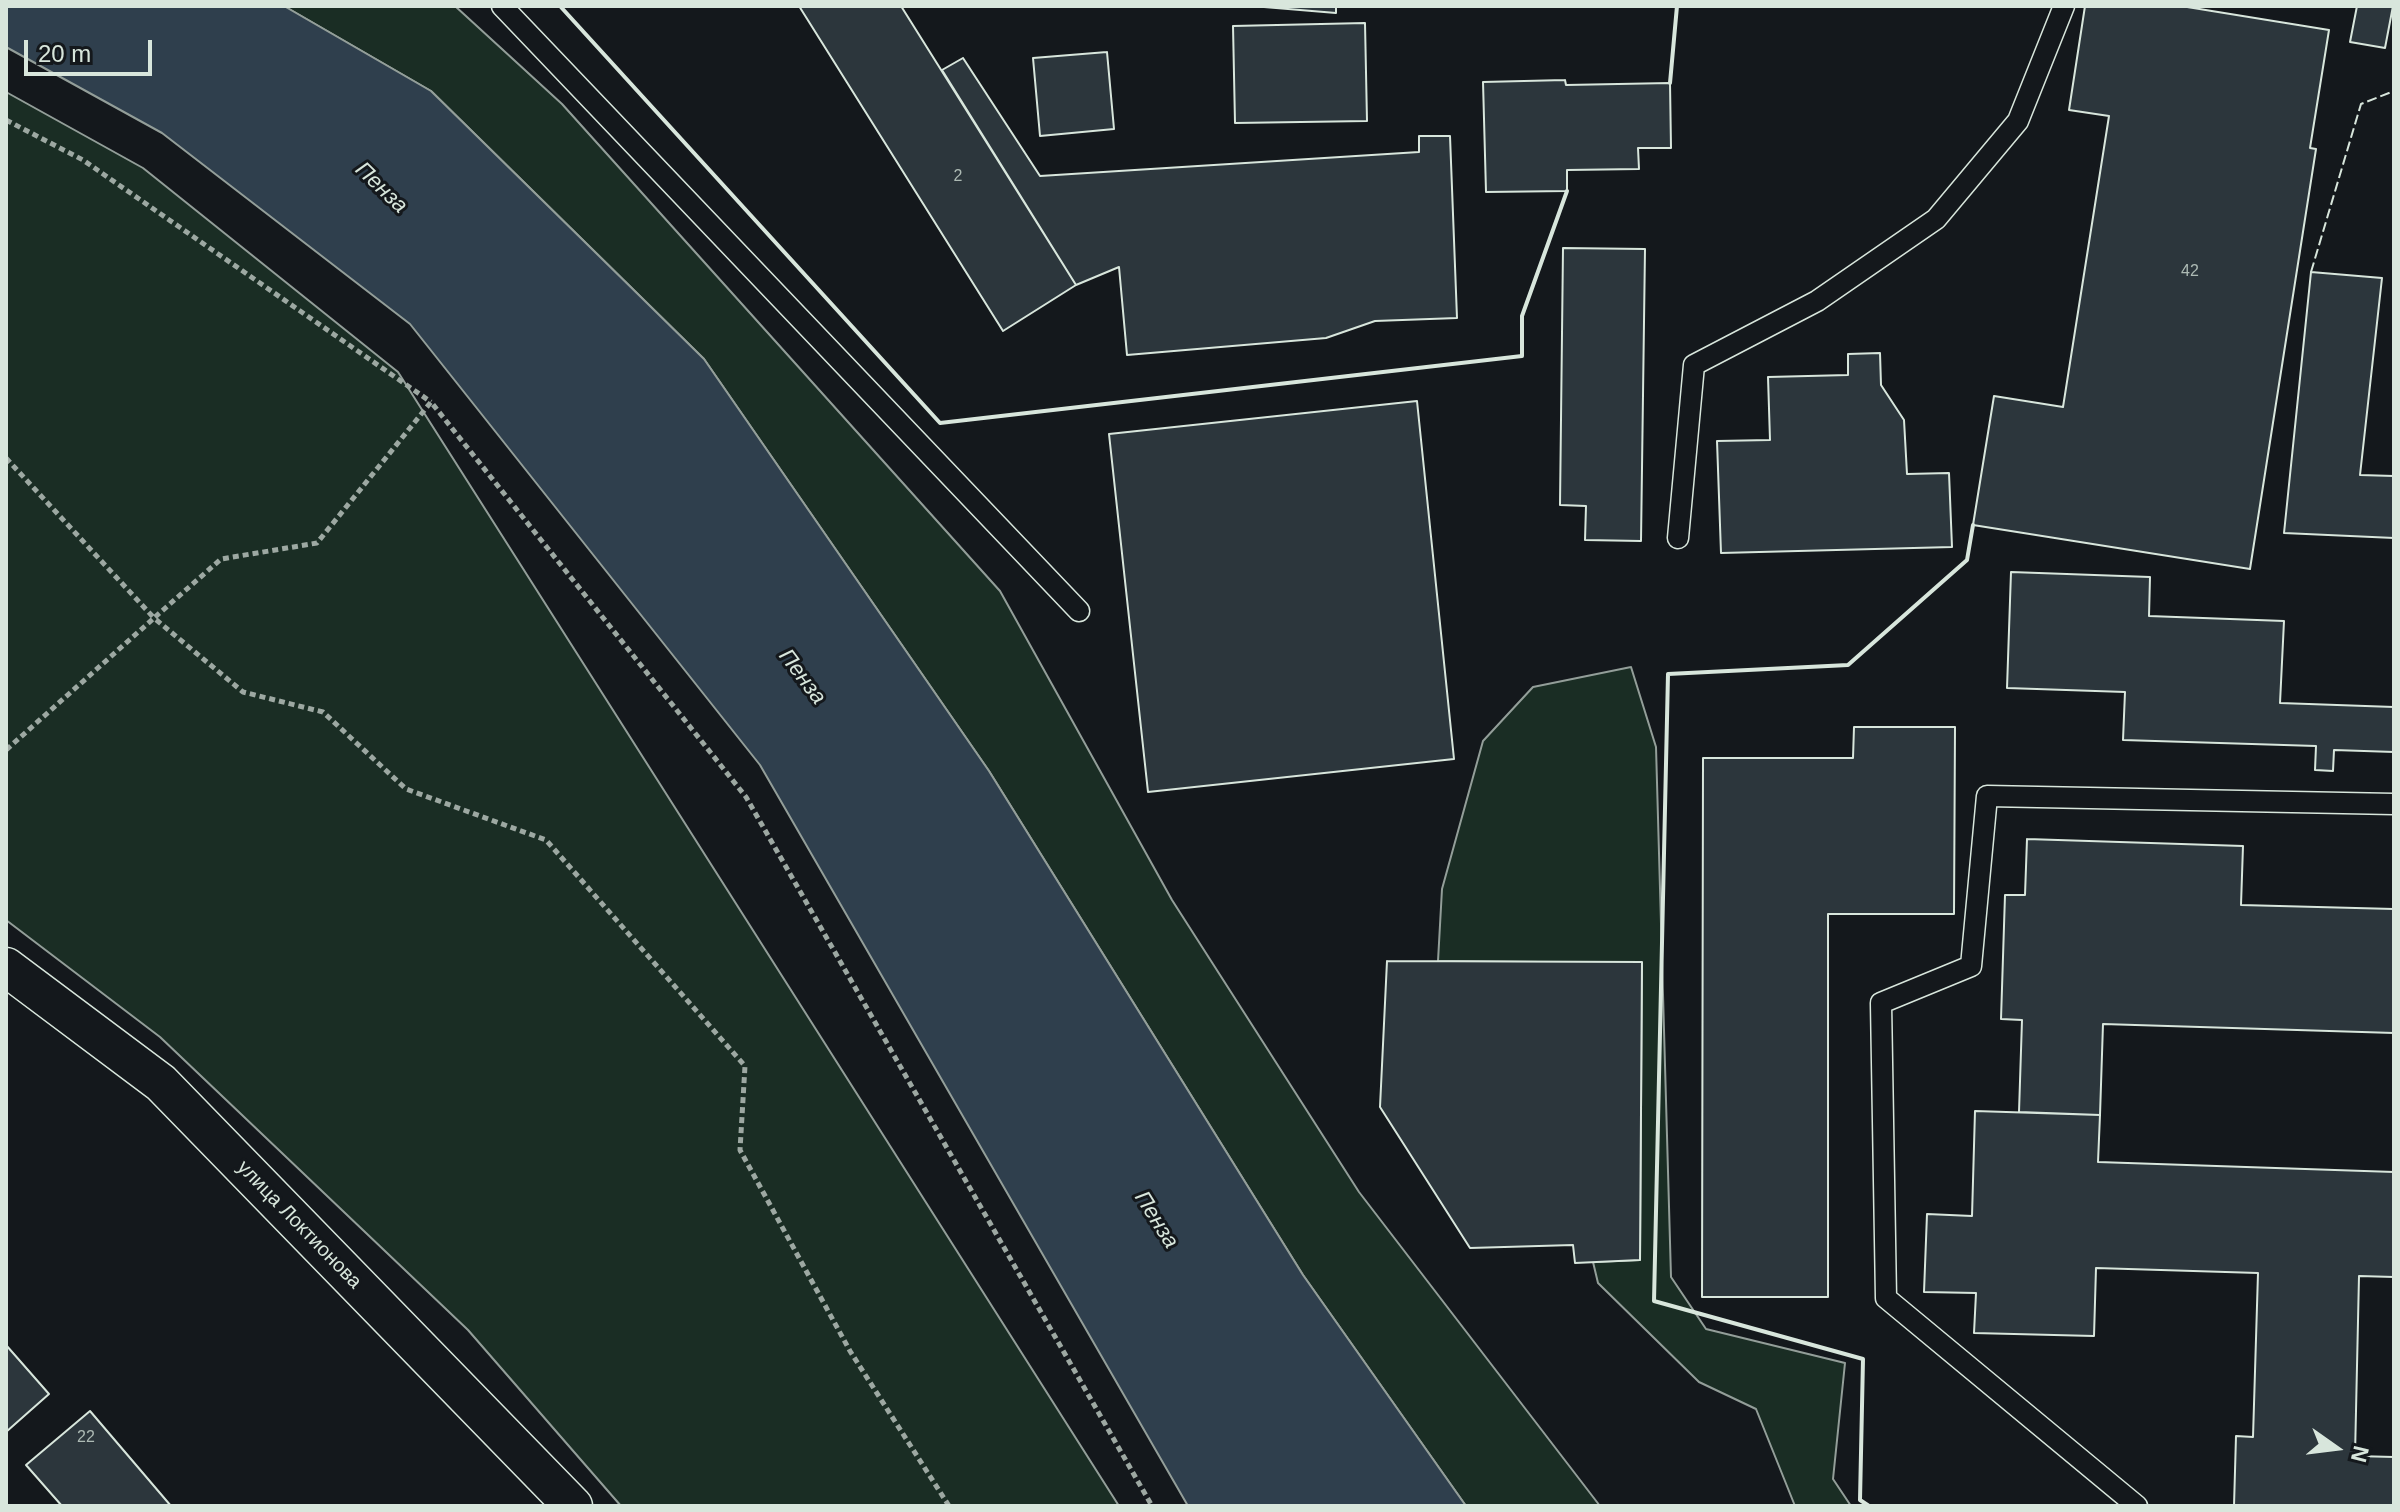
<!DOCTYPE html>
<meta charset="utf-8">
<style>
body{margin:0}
#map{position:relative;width:2400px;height:1512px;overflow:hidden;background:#14181c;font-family:Arial,sans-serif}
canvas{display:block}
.frame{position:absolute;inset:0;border:8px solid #d8e6dc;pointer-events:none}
.north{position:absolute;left:2296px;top:1408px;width:80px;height:80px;-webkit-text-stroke:6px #14181c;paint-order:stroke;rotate:104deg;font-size:22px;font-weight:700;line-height:32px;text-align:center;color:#d8e6dc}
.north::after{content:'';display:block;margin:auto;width:28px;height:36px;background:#d8e6dc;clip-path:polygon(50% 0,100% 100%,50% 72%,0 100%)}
.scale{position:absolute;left:24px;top:40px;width:128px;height:36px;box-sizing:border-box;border:4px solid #d8e6dc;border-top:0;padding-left:10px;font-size:24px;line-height:28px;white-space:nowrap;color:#d8e6dc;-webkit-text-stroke:6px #14181c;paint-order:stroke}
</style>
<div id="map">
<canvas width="2400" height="1512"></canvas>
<div class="frame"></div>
<div class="north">N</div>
<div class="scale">20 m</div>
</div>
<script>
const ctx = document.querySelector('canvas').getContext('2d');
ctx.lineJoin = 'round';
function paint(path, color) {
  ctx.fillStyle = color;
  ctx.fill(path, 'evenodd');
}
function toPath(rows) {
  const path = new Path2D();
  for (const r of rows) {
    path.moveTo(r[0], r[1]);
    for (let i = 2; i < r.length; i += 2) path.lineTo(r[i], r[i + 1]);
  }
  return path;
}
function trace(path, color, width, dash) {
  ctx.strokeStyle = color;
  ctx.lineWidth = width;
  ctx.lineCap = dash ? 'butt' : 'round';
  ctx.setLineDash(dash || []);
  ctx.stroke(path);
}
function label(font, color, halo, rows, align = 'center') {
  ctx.font = font + ' Arial,sans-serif';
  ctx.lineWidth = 6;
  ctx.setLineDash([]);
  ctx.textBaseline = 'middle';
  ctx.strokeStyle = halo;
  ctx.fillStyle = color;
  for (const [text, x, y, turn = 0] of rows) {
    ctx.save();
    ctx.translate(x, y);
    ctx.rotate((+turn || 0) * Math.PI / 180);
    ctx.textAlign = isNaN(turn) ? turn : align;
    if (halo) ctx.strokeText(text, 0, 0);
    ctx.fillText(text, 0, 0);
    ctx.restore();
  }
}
const green = toPath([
 [284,6,455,6,562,104,1000,591,1172,900,1359,1192,1600,1506,1466,1506,1303,1275,989,771,704,359,431,91,284,6],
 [6,92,143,168,398,372,1119,1506,621,1506,468,1330,160,1037,6,920,6,92],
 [1631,667,1656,747,1671,1277,1706,1329,1845,1363,1833,1479,1851,1506,1795,1506,1756,1409,1699,1382,1598,1283,1593,1262,1640,1260,1642,963,1438,961,1442,889,1483,741,1533,687,1631,667]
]);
const water = toPath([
 [6,6,284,6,431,91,704,359,989,771,1303,1275,1466,1506,1188,1506,760,765,410,324,162,133,6,47,6,6]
]);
const building = toPath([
 [799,6,901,6,1076,285,1003,331,799,6],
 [1252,6,1336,6,1336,13,1252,6],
 [2085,6,2181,6,2329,30,2310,148,2316,149,2250,569,1973,525,1994,396,2063,407,2109,116,2069,110,2085,6],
 [2357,6,2393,6,2385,48,2350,42,2357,6],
 [1365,23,1367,121,1235,123,1233,26,1365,23],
 [1107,52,1114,129,1040,136,1033,58,1107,52],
 [963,58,1040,176,1419,152,1419,136,1450,136,1457,318,1375,321,1326,338,1127,355,1119,267,1076,285,942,70,963,58],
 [1565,80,1566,85,1670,83,1671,148,1638,148,1639,169,1567,170,1567,191,1486,192,1483,82,1565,80],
 [1563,248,1645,249,1641,541,1585,540,1586,506,1560,505,1563,248],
 [2311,272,2382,278,2360,475,2394,476,2394,538,2284,533,2311,272],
 [1880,353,1881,385,1904,420,1907,474,1949,473,1952,547,1721,553,1717,441,1770,440,1768,377,1848,375,1848,354,1880,353],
 [1417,401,1454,759,1148,792,1109,434,1417,401],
 [2011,572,2150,577,2149,616,2284,621,2280,703,2394,707,2394,752,2334,750,2333,771,2315,770,2316,746,2123,740,2125,692,2007,688,2011,572],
 [1854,727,1955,727,1954,914,1828,914,1828,1297,1702,1297,1703,758,1853,758,1854,727],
 [2027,839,2243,846,2241,905,2394,909,2394,1033,2103,1024,2100,1115,2019,1112,2022,1020,2001,1019,2005,895,2025,895,2027,839],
 [1387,961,1642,962,1640,1260,1575,1263,1573,1245,1470,1248,1380,1107,1387,961],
 [1975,1111,2100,1115,2098,1162,2394,1172,2394,1277,2359,1276,2355,1456,2394,1457,2394,1506,2234,1506,2236,1436,2253,1437,2258,1273,2096,1268,2094,1336,1974,1333,1976,1293,1924,1292,1927,1214,1972,1216,1975,1111],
 [6,1345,49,1394,6,1432,6,1345],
 [90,1411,171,1506,62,1506,26,1465,90,1411]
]);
const path = toPath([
 [6,120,83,160,431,402],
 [6,458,154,618,6,750],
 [949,1506,850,1351,740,1150,745,1066,546,840,406,789,323,712,243,692,154,618,221,559,317,543,431,402,746,797,1152,1506]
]);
const service = toPath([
 [502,6,1079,611],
 [1678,538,1694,365,1817,301,1936,219,2018,121,2064,6],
 [2137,1506,1886,1298,1881,1003,1971,966,1987,796,2394,804]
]);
const minor = toPath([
 [6,967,161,1083,573,1506]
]);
const fence = toPath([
 [2311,272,2361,104,2394,91]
]);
const wall = toPath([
 [560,6,940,423,1522,356,1522,316,1567,191],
 [1670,83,1677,6],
 [1869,1506,1860,1500,1863,1359,1654,1301,1668,674,1848,665,1967,560,1973,525]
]);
const numberNames = [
 ["2",958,177],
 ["42",2190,272],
 ["22",86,1438]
];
const streetNames = [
 ["улица Локтионова",299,1225,46]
];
const waterNames = [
 ["Пенза",381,188,44],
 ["Пенза",802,677,53],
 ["Пенза",1156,1220,58]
];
paint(green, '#1a2d24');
trace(green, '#939e99', 2);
paint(water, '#2f3f4d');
trace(water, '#939e99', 2);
paint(building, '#2c363c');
trace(building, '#d8e6dc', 2);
trace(service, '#d8e6dc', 23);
trace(minor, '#d8e6dc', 41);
trace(path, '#9da8a2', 5, [6, 4]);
trace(service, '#14181c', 20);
trace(minor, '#14181c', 38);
trace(fence, '#d8e6dc', 2, [10, 4]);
trace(wall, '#d8e6dc', 4);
label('16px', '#adbab4', null, numberNames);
label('20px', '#d8e6dc', '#14181c', streetNames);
label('italic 22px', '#d8e6dc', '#14181c', waterNames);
</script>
